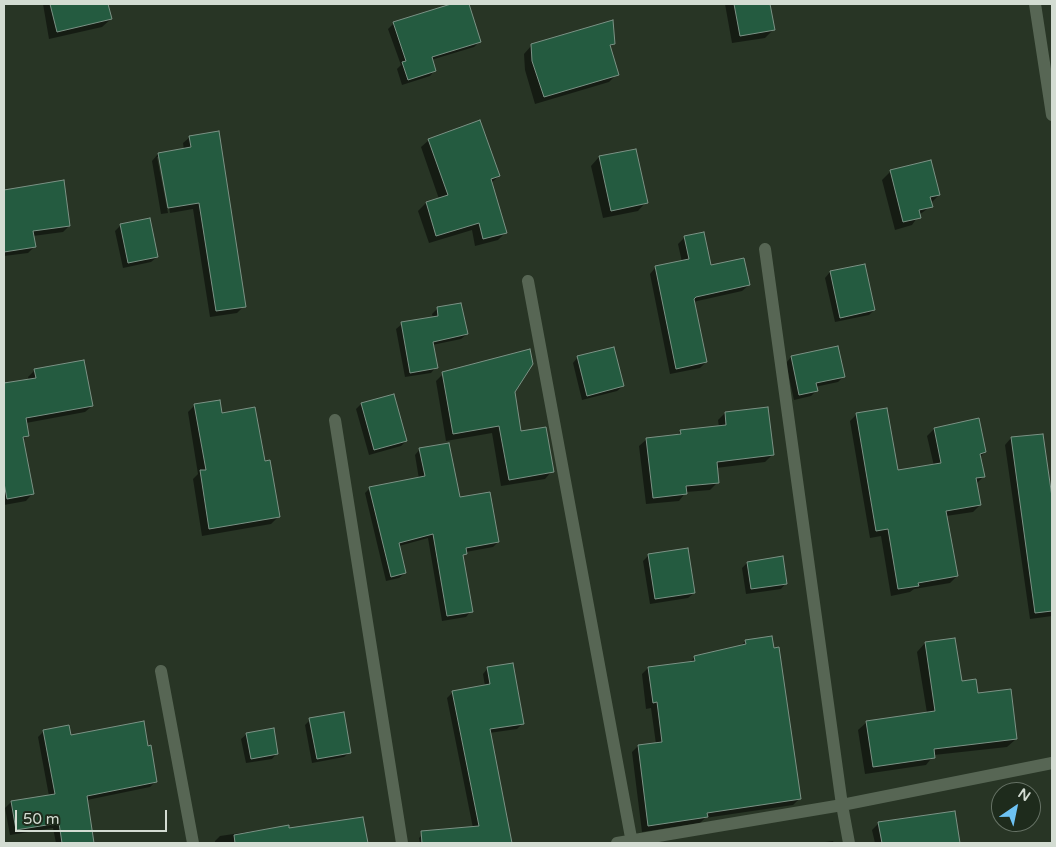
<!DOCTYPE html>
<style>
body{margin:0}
#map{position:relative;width:1056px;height:847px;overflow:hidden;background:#283525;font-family:"Varela Round",sans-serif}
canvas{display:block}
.frame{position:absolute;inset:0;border:5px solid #d3dcd2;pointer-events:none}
.north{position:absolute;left:991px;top:782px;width:50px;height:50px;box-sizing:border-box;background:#1e2b1c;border:1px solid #667265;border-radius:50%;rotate:34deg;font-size:14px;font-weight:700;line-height:20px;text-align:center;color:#d3dcd2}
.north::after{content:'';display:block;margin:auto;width:18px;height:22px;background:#6dc2f3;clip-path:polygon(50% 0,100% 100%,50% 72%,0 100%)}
.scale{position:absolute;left:15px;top:810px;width:152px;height:22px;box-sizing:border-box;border:2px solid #d3dcd2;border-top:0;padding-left:6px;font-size:15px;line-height:18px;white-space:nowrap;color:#d3dcd2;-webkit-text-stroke:4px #1e2b1c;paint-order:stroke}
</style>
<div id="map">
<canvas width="1056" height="847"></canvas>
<div class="frame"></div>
<div class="north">N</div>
<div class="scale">50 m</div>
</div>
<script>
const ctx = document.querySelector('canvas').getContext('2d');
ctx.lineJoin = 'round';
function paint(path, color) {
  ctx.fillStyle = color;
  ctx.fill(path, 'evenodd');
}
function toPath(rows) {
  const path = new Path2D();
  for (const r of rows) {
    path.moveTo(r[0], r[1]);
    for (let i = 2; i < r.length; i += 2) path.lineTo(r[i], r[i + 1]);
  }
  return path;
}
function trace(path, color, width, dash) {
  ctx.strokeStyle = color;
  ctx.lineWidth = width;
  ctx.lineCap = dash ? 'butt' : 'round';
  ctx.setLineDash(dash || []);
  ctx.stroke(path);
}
const shadow = toPath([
 [43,4,107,4,111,19,102,27,49,39],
 [456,4,468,4,479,42,474,47,431,60,435,70,430,76,402,85,397,69,401,65,388,29,394,23],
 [725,4,769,4,773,30,765,38,732,43],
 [614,43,609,48,617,74,609,82,535,104,525,70,524,54,532,45],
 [190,137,244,306,237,313,210,317,193,209,170,213,160,157,157,157,168,213,161,214,152,161,158,154,184,150,183,143],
 [429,140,499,176,491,183,506,232,498,240,475,246,472,230,429,243,418,211,426,203,439,199,421,147],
 [599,157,646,202,638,211,603,218,591,166],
 [891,171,939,195,931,203,931,206,919,215,912,225,895,230,882,180],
 [63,182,69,226,63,232,33,236,34,247,28,253,4,256,4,191],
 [121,225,157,257,151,262,123,268,115,231],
 [685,237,710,266,749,285,742,291,693,302,706,362,700,368,670,374,650,274,656,267,682,262,678,244],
 [864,265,874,310,869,315,835,322,825,278,830,272],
 [437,309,467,334,461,339,432,345,436,367,431,373,405,377,396,329,402,324,433,318,432,314],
 [578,357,623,386,617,391,582,400,573,363],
 [791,357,843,377,838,382,815,387,816,391,811,396,794,400,786,363],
 [35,370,92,406,85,412,26,423,27,436,22,441,32,494,26,501,4,505,4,384,29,381,28,377],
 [443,374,513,392,520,432,552,471,545,479,501,486,492,433,446,441,436,381],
 [361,404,406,441,401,446,369,455,356,409],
 [195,405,221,414,264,463,278,517,271,524,202,536,193,479,198,474,188,412],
 [725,413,772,455,765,462,716,468,718,482,710,490,686,492,679,501,646,504,639,446,647,439,677,435,681,431,719,427,718,420],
 [857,414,897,472,934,466,927,436,934,429,978,420,985,452,980,457,983,477,976,484,980,505,973,512,946,516,957,576,950,583,914,589,910,592,891,596,881,536,870,538,850,421],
 [1042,435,1052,504,1052,616,1030,619,1005,445,1011,438],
 [420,449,459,499,498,542,493,547,466,552,462,558,471,611,466,617,442,621,428,538,399,546,405,573,399,578,386,581,365,493,370,488,419,479,415,455],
 [649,555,694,593,688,598,650,604,643,561],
 [747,563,786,583,781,589,746,594,742,568],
 [746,641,799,799,793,805,705,818,700,823,642,832,632,752,638,746,656,744,651,708,646,709,642,674,648,668,689,663,695,657,740,646],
 [925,643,961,682,977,694,1016,739,1007,747,934,755,926,765,865,774,858,730,867,722,927,713,917,652],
 [488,668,522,724,517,729,489,733,511,843,420,843,419,838,425,832,473,828,447,698,452,693,485,686,483,674],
 [310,720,350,752,344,757,312,763,305,725],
 [44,731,70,736,156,781,150,787,87,800,93,843,56,843,53,828,10,835,5,808,11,802,49,796,38,737],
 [247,734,277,753,272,759,246,763,241,739],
 [954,812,959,843,875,843,872,830,879,823],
 [362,818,367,843,215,843,215,841,220,836,288,826,288,830],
 [833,841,834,843,818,843]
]);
const building = toPath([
 [50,4,108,4,112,19,57,32,50,4],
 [451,4,469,4,481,42,432,57,436,71,408,80,402,62,406,61,393,22,451,4],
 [734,4,770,4,775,30,740,36,734,4],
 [613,20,615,44,610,45,619,75,544,97,532,61,531,44,613,20],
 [480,120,500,176,491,179,507,233,483,239,479,223,436,236,426,202,448,195,428,139,480,120],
 [219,131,246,307,216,311,199,203,168,208,158,153,191,147,189,136,219,131],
 [636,149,648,203,611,211,599,156,636,149],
 [931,160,940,195,930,197,933,207,919,210,921,218,903,222,890,170,931,160],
 [64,180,70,226,33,231,36,247,4,252,4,190,64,180],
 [150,218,158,257,128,263,120,224,150,218],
 [704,232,711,265,744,258,750,285,696,297,694,299,707,362,676,369,655,266,689,259,684,236,704,232],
 [865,264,875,310,840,318,830,271,865,264],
 [461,303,468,334,433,342,438,368,410,373,401,322,438,316,437,307,461,303],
 [838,346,845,377,816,383,818,391,799,395,791,356,838,346],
 [614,347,624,386,587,396,577,356,614,347],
 [530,349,533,364,515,392,521,431,546,427,554,472,509,480,499,426,453,434,442,372,530,349],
 [84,360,93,406,26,418,29,436,23,437,34,494,7,499,4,483,4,383,36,378,34,369,84,360],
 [394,394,407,441,374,450,361,403,394,394],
 [220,400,222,413,255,407,265,461,270,460,280,517,209,529,200,470,206,470,194,404,220,400],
 [768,407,774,455,717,462,719,483,686,486,687,494,653,498,646,438,681,434,680,430,726,425,725,412,768,407],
 [887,408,898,470,941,463,934,428,979,418,986,452,980,454,985,477,976,478,981,505,946,511,958,576,918,583,919,586,898,589,888,529,876,531,856,413,887,408],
 [1043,434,1052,497,1052,611,1035,613,1011,437,1043,434],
 [449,443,460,497,490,492,499,542,466,548,467,554,463,555,473,612,447,616,433,534,399,543,406,573,391,577,369,487,425,476,419,448,449,443],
 [688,548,695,593,655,599,648,554,688,548],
 [783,556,787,584,751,589,747,562,783,556],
 [772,636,774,648,779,647,801,799,707,813,708,817,648,826,638,745,662,742,657,702,653,703,648,667,695,661,694,656,746,644,745,640,772,636],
 [955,638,962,681,976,679,978,693,1011,689,1017,739,934,749,935,758,873,767,866,721,935,711,925,642,955,638],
 [513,663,524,724,490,729,512,843,422,843,421,831,479,826,452,691,490,684,487,667,513,663],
 [344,712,351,753,317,759,309,718,344,712],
 [144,721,148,746,151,745,157,782,87,796,94,843,62,843,59,823,16,830,11,801,55,794,43,730,69,725,71,735,144,721],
 [274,728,278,754,251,759,246,733,274,728],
 [955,811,960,843,882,843,878,822,955,811],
 [363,817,368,843,235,843,234,835,289,825,289,828,363,817]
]);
const minor = toPath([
 [1035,4,1052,115],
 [765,249,842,805,849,843],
 [528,281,632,843],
 [335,420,402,843],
 [161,671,193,843],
 [617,843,842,805,1052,763]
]);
paint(shadow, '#0007');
paint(building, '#245b40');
trace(building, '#7b9285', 1);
trace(minor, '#576654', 12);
</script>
